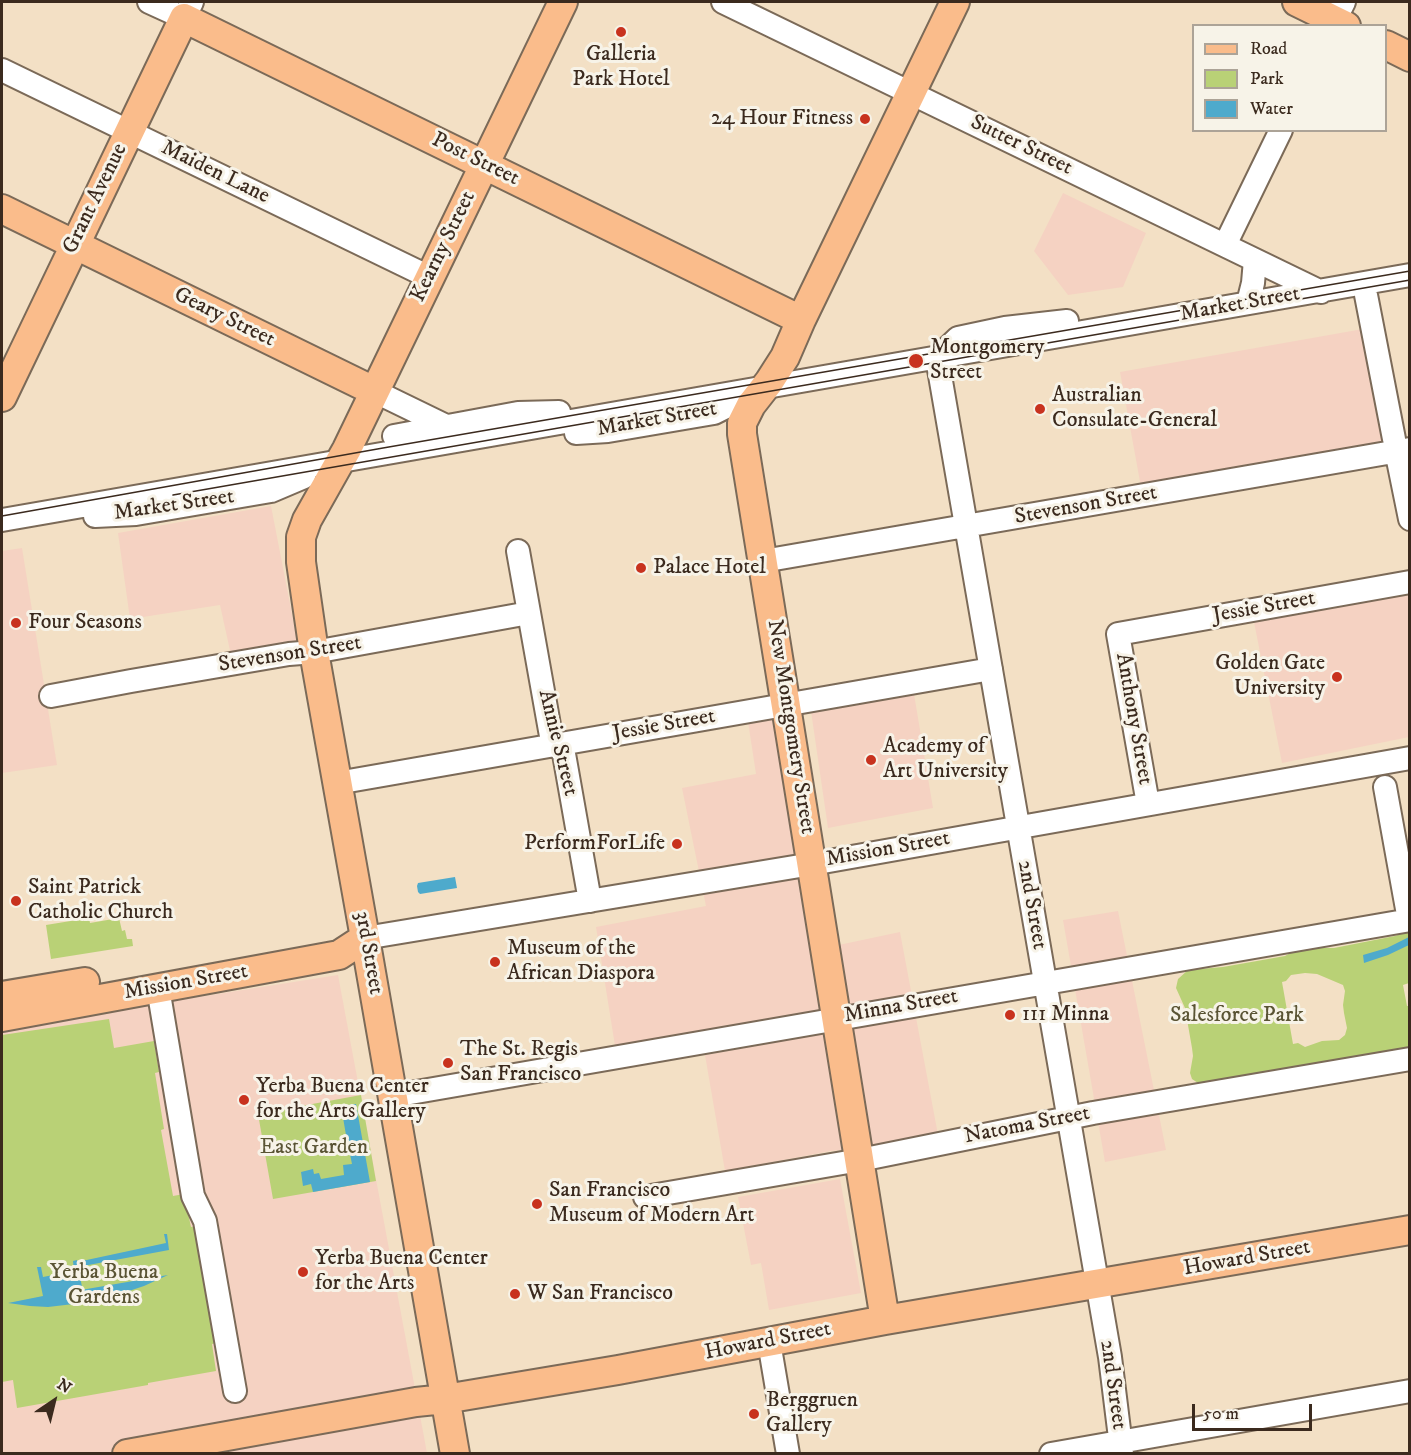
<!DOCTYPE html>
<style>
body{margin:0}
#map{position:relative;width:1411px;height:1455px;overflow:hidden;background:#f3e0c5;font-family:"IM FELL DW Pica",serif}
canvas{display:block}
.frame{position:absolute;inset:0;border:3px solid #3b2a1e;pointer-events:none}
.legend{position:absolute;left:1192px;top:24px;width:195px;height:108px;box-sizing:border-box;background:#f7f3e8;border:2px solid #aca397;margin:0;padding:8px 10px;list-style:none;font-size:18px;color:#3b2a1e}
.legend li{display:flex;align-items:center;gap:12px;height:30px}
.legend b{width:30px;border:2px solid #aca397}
.north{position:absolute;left:24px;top:1371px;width:60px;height:60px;-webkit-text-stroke:4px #f7f3e8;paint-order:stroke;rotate:35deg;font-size:16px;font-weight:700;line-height:24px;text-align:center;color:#3b2a1e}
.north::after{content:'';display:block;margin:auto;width:21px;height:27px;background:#3b2a1e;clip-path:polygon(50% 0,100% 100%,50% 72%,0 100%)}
.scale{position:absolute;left:1192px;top:1404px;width:120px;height:27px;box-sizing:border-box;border:3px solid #3b2a1e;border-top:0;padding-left:8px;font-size:18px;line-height:21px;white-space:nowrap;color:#3b2a1e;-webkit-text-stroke:4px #f7f3e8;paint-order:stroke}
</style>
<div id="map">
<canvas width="1411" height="1455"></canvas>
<div class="frame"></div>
<ul class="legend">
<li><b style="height:8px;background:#fabc8b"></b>Road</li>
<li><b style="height:16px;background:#b9d176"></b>Park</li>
<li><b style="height:16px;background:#4eaacc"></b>Water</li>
</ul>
<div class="north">N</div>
<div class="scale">50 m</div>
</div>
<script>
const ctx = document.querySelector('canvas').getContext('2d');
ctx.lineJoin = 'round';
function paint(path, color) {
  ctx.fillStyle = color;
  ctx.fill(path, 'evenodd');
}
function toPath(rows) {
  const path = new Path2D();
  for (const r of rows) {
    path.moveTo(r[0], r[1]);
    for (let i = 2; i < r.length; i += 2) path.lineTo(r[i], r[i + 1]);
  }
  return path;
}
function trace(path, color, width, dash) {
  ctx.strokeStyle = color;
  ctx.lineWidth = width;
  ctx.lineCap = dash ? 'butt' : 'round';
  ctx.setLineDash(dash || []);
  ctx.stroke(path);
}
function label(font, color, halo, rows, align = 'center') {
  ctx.font = font + ' "IM FELL DW Pica",serif';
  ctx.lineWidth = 6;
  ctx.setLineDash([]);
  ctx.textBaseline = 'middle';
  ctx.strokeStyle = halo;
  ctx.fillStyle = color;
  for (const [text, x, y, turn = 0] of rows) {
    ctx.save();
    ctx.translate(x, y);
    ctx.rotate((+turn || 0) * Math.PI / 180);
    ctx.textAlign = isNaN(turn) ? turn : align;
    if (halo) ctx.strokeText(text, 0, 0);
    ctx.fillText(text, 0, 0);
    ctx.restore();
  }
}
const built = toPath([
 [1063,193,1146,233,1123,287,1068,295,1034,251],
 [1363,329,1384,444,1141,487,1120,372],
 [271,506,298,645,231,655,220,605,130,619,118,533],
 [22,548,57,765,2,773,2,551],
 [1409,589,1409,737,1282,763,1253,617],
 [914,694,933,808,828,828,811,711],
 [771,712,823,1015,616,1052,596,927,706,906,682,788,756,774,747,715],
 [1118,911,1166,1150,1105,1162,1063,920],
 [900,932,939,1140,831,1151,725,1171,705,1055,811,1036,849,1027,834,946],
 [338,975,427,1453,2,1454,2,1028],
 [840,1179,861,1293,769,1310,761,1263,751,1265,738,1197]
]);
const green = toPath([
 [89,918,90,923,119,918,122,931,125,930,127,939,132,939,133,946,51,959,46,925],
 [1409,931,1409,983,1403,985,1407,1006,1409,1006,1409,1050,1285,1068,1227,1078,1201,1085,1192,1079,1190,1073,1193,1056,1192,1048,1185,1008,1176,988,1178,979,1188,970,1223,967,1285,956,1296,950,1307,948,1334,948,1395,936],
 [1305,973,1317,974,1343,985,1345,991,1343,1005,1344,1013,1347,1028,1345,1035,1339,1040,1322,1041,1305,1047,1298,1043,1293,1044,1282,982,1286,981,1291,975],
 [109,1019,114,1048,154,1041,159,1072,155,1073,164,1129,161,1130,173,1196,184,1194,191,1227,201,1225,217,1343,212,1344,216,1371,148,1383,148,1385,17,1408,13,1380,2,1382,2,1035],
 [361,1095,376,1181,273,1199,258,1114]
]);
const water = toPath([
 [455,877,457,888,420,894,418,892,417,886,418,883],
 [1409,937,1409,945,1388,955,1364,963,1363,955,1387,948],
 [356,1104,370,1182,313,1192,311,1184,303,1186,301,1172,313,1169,314,1174,319,1173,321,1179,344,1175,343,1165,352,1164,349,1149,345,1149,343,1136,346,1135,341,1106],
 [164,1234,167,1234,169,1250,83,1266,82,1261,166,1243],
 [77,1260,82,1287,81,1287,81,1290,168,1275,144,1286,99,1301,48,1307,30,1306,8,1303,43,1296,37,1267,41,1267,43,1277,74,1271,73,1261]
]);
const minor = toPath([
 [149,2,184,18,192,2],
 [723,2,1321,292],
 [1332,26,1344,2],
 [2,70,429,277],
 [1225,245,1281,130],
 [1366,295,1394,439],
 [1248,303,1253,283,1255,260],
 [937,358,1110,1357,1122,1454],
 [937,358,958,338,1005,328,1067,321],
 [374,391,448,427],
 [576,433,608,431,714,413,744,398],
 [394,436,518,413,559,412],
 [1398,460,1410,519],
 [95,516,136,514,271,491,304,477],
 [2,520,1410,275],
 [518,551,551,736,564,754,590,901],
 [763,561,1410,449],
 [51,696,131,681,289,654,314,652,529,613],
 [337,783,991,669],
 [1385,787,1407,909],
 [1148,804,1118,634,1410,582],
 [365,938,812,864,1410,758],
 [158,988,193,1196,205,1221,235,1391],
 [393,1096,1410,920],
 [645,1197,860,1160,1093,1113,1410,1059],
 [769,1342,788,1454],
 [1051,1454,1410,1391]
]);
const major = toPath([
 [1297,2,1346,26],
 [1386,45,1410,57],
 [2,209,374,391],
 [2,397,184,18,801,320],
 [2,996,85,982],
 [2,1017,339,955,365,938],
 [885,1320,742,434,742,423,751,405,769,382,785,357,801,320,955,2],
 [127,1454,416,1402,445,1399,618,1370,885,1320,1410,1230],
 [455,1454,365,938,314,652,301,562,301,537,307,520,347,449,563,2]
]);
const tram = toPath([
 [173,495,1410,280],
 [2,516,383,448,1410,271]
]);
const markers = [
 [621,32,6,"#c8321e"],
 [865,119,6,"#c8321e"],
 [916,361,8,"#c8321e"],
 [1040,409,6,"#c8321e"],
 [641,568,6,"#c8321e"],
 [16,623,6,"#c8321e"],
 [1337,677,6,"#c8321e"],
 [871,760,6,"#c8321e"],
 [677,844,6,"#c8321e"],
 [16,901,6,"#c8321e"],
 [495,962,6,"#c8321e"],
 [1010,1015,6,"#c8321e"],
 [448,1063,6,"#c8321e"],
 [244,1100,6,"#c8321e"],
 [537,1204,6,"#c8321e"],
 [303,1272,6,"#c8321e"],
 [515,1294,6,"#c8321e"],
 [754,1414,6,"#c8321e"]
];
const poiNames = [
 ["Galleria",621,55,"center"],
 ["Park Hotel",621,80,"center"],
 ["24 Hour Fitness",853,119,"right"],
 ["Montgomery",930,348],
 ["Street",930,373],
 ["Australian",1052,396],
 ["Consulate-General",1052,421],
 ["Palace Hotel",653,568],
 ["Four Seasons",28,623],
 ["Golden Gate",1325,664,"right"],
 ["University",1325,689,"right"],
 ["Academy of",883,747],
 ["Art University",883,772],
 ["PerformForLife",665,844,"right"],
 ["Saint Patrick",28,888],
 ["Catholic Church",28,913],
 ["Museum of the",507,949],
 ["African Diaspora",507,974],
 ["111 Minna",1022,1015],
 ["The St. Regis",460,1050],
 ["San Francisco",460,1075],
 ["Yerba Buena Center",256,1087],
 ["for the Arts Gallery",256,1112],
 ["San Francisco",549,1191],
 ["Museum of Modern Art",549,1216],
 ["Yerba Buena Center",315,1259],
 ["for the Arts",315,1284],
 ["W San Francisco",527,1294],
 ["Berggruen",766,1401],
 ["Gallery",766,1426]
];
const streetNames = [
 ["Sutter Street",1021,146,26],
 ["Post Street",475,160,26],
 ["Maiden Lane",215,173,26],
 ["Grant Avenue",96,199,-64],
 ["Kearny Street",444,247,-64],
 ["Market Street",1240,305,-10],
 ["Geary Street",224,318,26],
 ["Market Street",657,420,-10],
 ["Market Street",174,506,-8],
 ["Stevenson Street",1086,506,-10],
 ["Jessie Street",1264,608,-10],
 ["Stevenson Street",290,655,-9],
 ["Anthony Street",1133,719,80],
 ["Jessie Street",664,726,-10],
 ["New Montgomery Street",790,727,81],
 ["Annie Street",557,743,76],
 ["Mission Street",888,850,-10],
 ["2nd Street",1031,905,80],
 ["3rd Street",368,953,80],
 ["Mission Street",186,983,-10],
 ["Minna Street",901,1007,-10],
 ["Natoma Street",1027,1126,-11],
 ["Howard Street",1247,1259,-10],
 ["Howard Street",768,1342,-11],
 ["2nd Street",1112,1385,82]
];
const parkNames = [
 ["Salesforce Park",1237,1016],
 ["East Garden",314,1148],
 ["Yerba Buena",104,1273],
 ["Gardens",104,1298]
];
paint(built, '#f5d2c2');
paint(green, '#b9d176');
paint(water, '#4eaacc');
trace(minor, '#7b6a58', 26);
trace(major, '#7b6a58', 32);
trace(minor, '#fff', 22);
trace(major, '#fabc8b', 28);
trace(tram, '#3b2a1e', 1.5);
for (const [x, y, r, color] of markers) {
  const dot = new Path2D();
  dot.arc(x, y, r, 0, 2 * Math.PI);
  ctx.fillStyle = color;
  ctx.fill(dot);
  trace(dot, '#f7f3e8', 2);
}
label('22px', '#3b2a1e', '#f7f3e8', poiNames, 'left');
label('22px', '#3b2a1e', '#f7f3e8', streetNames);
label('22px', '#5a5434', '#f7f3e8', parkNames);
</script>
